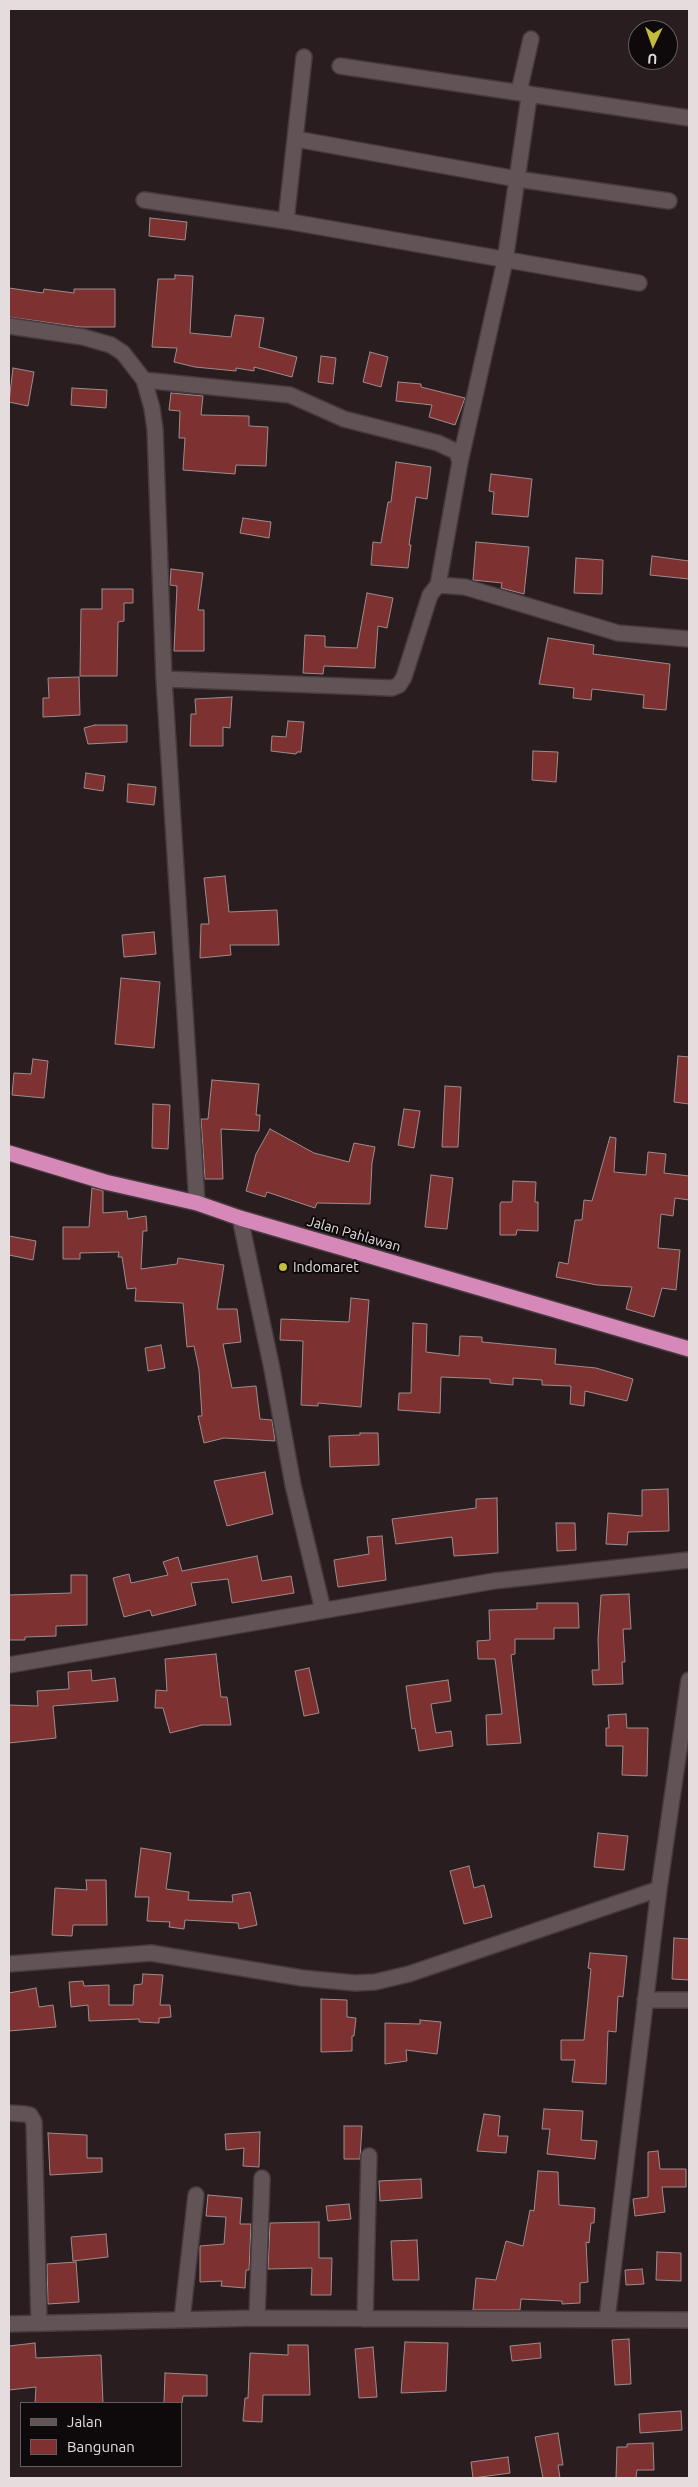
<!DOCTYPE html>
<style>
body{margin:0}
#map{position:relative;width:698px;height:2487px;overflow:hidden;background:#2a1d20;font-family:Ubuntu,sans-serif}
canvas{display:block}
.frame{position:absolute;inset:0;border:10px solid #e5dcde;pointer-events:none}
.legend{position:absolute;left:20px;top:2402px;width:162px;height:65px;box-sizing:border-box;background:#0e090a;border:1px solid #645d5f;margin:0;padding:6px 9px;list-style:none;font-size:15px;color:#e5dcde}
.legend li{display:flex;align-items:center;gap:10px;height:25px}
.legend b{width:25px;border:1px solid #645d5f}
.north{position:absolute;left:628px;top:20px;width:50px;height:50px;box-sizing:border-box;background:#0e090a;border:1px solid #645d5f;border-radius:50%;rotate:183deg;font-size:14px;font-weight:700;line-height:20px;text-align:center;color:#e5dcde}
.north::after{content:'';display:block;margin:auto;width:18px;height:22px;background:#c4bc3d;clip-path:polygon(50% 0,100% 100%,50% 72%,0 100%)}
</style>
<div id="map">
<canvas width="698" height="2487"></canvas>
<div class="frame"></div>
<ul class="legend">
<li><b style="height:6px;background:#615356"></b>Jalan</li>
<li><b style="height:14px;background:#7d3131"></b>Bangunan</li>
</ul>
<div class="north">U</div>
</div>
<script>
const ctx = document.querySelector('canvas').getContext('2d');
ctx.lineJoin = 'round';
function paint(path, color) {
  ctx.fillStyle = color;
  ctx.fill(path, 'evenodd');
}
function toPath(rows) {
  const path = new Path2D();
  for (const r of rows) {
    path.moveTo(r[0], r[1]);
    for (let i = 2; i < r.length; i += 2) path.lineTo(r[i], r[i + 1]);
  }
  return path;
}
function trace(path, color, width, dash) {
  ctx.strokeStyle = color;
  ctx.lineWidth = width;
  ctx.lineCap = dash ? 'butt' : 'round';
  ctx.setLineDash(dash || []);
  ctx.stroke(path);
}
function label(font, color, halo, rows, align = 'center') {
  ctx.font = font + ' Ubuntu,sans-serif';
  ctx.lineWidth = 4;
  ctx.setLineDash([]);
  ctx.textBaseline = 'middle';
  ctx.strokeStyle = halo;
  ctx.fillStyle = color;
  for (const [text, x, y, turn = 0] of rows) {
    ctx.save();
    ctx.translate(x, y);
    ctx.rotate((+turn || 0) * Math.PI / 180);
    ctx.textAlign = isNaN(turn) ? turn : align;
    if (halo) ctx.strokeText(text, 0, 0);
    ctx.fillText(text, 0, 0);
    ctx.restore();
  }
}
const building = toPath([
 [150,218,187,222,185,240,149,236,150,218],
 [175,275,193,276,190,333,231,337,235,315,264,318,259,347,297,357,292,377,254,367,254,371,236,368,236,371,195,367,174,362,177,348,152,347,158,279,175,279,175,275],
 [9,288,43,293,44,289,74,293,74,289,115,289,115,327,80,327,9,317,9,288],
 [370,352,388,357,381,387,363,382,370,352],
 [321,356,336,358,333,384,318,382,321,356],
 [13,368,34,372,28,406,9,402,13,368],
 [398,382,421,384,421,387,465,398,455,425,429,417,432,405,396,401,398,382],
 [72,388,107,390,106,408,71,405,72,388],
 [171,393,203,396,201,415,249,416,249,426,268,427,266,466,236,465,235,474,183,470,185,438,179,438,180,411,169,410,171,393],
 [396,462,431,467,427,499,416,497,409,545,411,545,408,568,371,565,373,542,381,543,388,502,391,502,396,462],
 [491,474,532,479,528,517,492,514,494,492,489,491,491,474],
 [243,518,271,522,269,538,240,533,243,518],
 [476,542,529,547,524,594,501,588,502,583,473,580,476,542],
 [652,556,689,561,689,579,650,575,652,556],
 [576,558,603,560,602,594,574,593,576,558],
 [171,569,203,573,198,610,204,610,204,651,174,651,177,586,170,585,171,569],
 [102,589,133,589,133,603,124,603,124,621,118,622,117,676,80,676,81,609,102,609,102,589],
 [367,593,393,598,387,628,378,626,375,668,324,666,323,674,303,673,305,635,325,636,325,647,357,648,367,593],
 [548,638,594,645,593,654,670,664,666,710,643,708,644,695,592,689,591,700,573,698,574,688,539,684,548,638],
 [79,677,80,715,43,717,43,698,49,698,48,678,79,677],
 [232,697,230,728,223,727,223,746,190,746,191,714,196,714,195,699,232,697],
 [288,721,304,722,301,752,297,752,296,754,271,751,272,736,286,737,288,721],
 [95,725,127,725,127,742,88,744,84,728,95,725],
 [533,751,558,752,556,782,532,780,533,751],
 [86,773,105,776,103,791,84,788,86,773],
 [128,784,156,787,154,805,127,802,128,784],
 [225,876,229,912,277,910,279,945,230,945,231,955,200,958,201,924,209,924,204,878,225,876],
 [154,932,156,954,124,957,122,935,154,932],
 [121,978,160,982,154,1048,115,1044,121,978],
 [678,1056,689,1057,689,1104,674,1102,678,1056],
 [33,1059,48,1061,44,1098,12,1095,14,1073,31,1074,33,1059],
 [212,1080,259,1084,256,1115,260,1115,259,1131,221,1129,223,1179,205,1179,201,1119,208,1119,212,1080],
 [445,1086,461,1087,458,1147,442,1147,445,1086],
 [153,1104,170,1105,168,1149,152,1148,153,1104],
 [404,1109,420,1111,414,1148,398,1145,404,1109],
 [270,1129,314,1153,349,1162,354,1143,375,1147,372,1163,370,1204,317,1203,315,1208,267,1192,265,1197,246,1191,256,1154,270,1129],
 [610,1137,616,1138,614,1172,646,1175,648,1152,666,1154,664,1173,689,1176,689,1200,675,1198,673,1216,661,1214,658,1248,680,1250,676,1290,662,1288,654,1317,626,1309,632,1287,597,1285,556,1277,559,1262,568,1264,575,1220,582,1220,584,1200,592,1201,610,1137],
 [431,1175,453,1178,447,1229,425,1227,431,1175],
 [513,1181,536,1182,535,1202,538,1202,538,1231,517,1230,516,1235,500,1235,500,1204,501,1202,512,1202,513,1181],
 [92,1188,103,1191,103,1213,127,1211,128,1219,146,1216,147,1231,143,1231,141,1269,177,1264,178,1258,224,1265,217,1309,237,1309,241,1342,223,1344,232,1388,256,1386,260,1419,272,1420,275,1441,224,1438,204,1443,198,1416,202,1416,199,1370,194,1346,187,1347,183,1303,135,1301,136,1288,127,1289,122,1257,118,1257,119,1252,80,1253,80,1259,63,1259,63,1227,89,1227,92,1188],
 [9,1236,36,1241,33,1260,9,1255,9,1236],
 [351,1298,369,1300,361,1407,318,1403,318,1406,301,1405,303,1341,280,1340,281,1319,349,1322,351,1298],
 [413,1323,427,1324,426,1352,459,1356,460,1336,482,1337,482,1342,556,1349,555,1364,596,1368,633,1379,627,1401,585,1391,584,1406,570,1404,571,1386,542,1385,542,1380,513,1378,513,1385,490,1383,490,1379,441,1377,440,1413,398,1410,399,1393,411,1393,413,1323],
 [161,1345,165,1368,148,1371,145,1348,161,1345],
 [360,1433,378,1433,379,1465,330,1467,329,1436,360,1435,360,1433],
 [265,1472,273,1514,227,1526,214,1481,265,1472],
 [668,1489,669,1531,628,1532,627,1545,606,1544,608,1513,642,1516,642,1490,668,1489],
 [497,1498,498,1553,454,1556,452,1537,396,1544,392,1519,476,1508,476,1499,497,1498],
 [556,1523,575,1523,576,1550,557,1551,556,1523],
 [382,1536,386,1580,338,1587,334,1560,369,1554,367,1537,382,1536],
 [257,1556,262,1581,291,1576,294,1593,232,1603,228,1579,191,1583,196,1605,152,1616,150,1610,124,1617,113,1578,129,1574,131,1583,168,1575,163,1562,178,1557,182,1571,257,1556],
 [71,1575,87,1575,87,1625,56,1626,56,1636,25,1637,25,1640,9,1640,9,1595,71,1593,71,1575],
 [629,1594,631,1629,623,1629,625,1662,622,1662,623,1684,593,1685,592,1670,599,1670,598,1639,601,1595,629,1594],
 [537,1603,578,1603,579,1628,554,1628,554,1639,515,1639,515,1654,511,1655,521,1743,487,1745,486,1715,502,1714,495,1659,478,1659,477,1641,490,1640,489,1610,537,1609,537,1603],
 [216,1654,221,1697,227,1697,231,1725,202,1725,170,1733,163,1708,155,1708,156,1690,167,1691,165,1659,216,1654],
 [309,1668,319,1713,304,1716,295,1671,309,1668],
 [91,1670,92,1681,115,1678,118,1701,53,1706,56,1738,9,1743,9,1705,38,1706,37,1691,69,1689,68,1672,91,1670],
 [448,1680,451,1701,431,1704,436,1733,451,1731,453,1746,419,1751,415,1728,412,1729,406,1686,448,1680],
 [626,1714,627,1728,648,1728,647,1776,622,1775,623,1746,606,1746,606,1728,609,1728,608,1715,626,1714],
 [598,1833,628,1836,624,1870,594,1867,598,1833],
 [141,1848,171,1853,166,1889,189,1892,188,1900,233,1902,232,1895,250,1892,257,1925,239,1929,238,1923,185,1920,184,1929,169,1927,170,1922,147,1921,149,1897,135,1897,141,1848],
 [469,1866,474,1888,484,1885,492,1917,464,1924,450,1871,469,1866],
 [86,1880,106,1880,107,1925,73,1925,72,1936,52,1935,55,1888,87,1890,86,1880],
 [674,1938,689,1939,689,1980,672,1979,674,1938],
 [590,1953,627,1956,623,1997,618,1996,616,2032,608,2031,606,2084,572,2082,575,2060,561,2060,561,2040,584,2040,591,1969,588,1968,590,1953],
 [143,1974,163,1975,160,2005,170,2005,171,2017,159,2018,159,2023,139,2022,139,2019,89,2021,88,2005,71,2007,69,1982,83,1981,84,1986,109,1985,109,2005,133,2005,134,1985,142,1984,143,1974],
 [36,1988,39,2007,53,2005,56,2027,9,2031,9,1993,36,1988],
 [321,1999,347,2000,347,2017,356,2018,354,2036,352,2036,352,2051,321,2052,321,1999],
 [420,2020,441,2022,437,2054,406,2050,407,2061,385,2064,385,2023,420,2024,420,2020],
 [544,2109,583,2111,581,2140,597,2141,595,2159,547,2154,550,2129,542,2129,544,2109],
 [484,2114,500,2116,498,2136,508,2136,506,2153,477,2151,484,2114],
 [344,2126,362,2126,360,2159,344,2159,344,2126],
 [260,2132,259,2167,243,2166,244,2148,226,2150,225,2134,260,2132],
 [48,2133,87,2135,87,2158,102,2158,102,2172,50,2175,48,2133],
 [658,2151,660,2169,686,2169,686,2187,662,2187,665,2212,635,2216,633,2199,648,2197,648,2152,658,2151],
 [538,2171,558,2172,559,2205,595,2208,594,2223,591,2223,589,2243,586,2242,588,2282,580,2283,580,2303,562,2304,562,2301,521,2299,520,2310,473,2310,476,2278,496,2280,506,2241,523,2246,530,2210,534,2211,538,2171],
 [421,2179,422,2198,380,2201,379,2181,421,2179],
 [208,2195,242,2198,240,2224,251,2224,249,2270,246,2270,245,2288,221,2286,222,2281,200,2282,200,2246,224,2244,226,2217,206,2216,208,2195],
 [349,2204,351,2219,328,2221,326,2206,349,2204],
 [319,2222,319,2258,332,2258,331,2295,311,2295,312,2268,268,2269,270,2223,319,2222],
 [106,2234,108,2257,73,2261,71,2237,106,2234],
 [417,2240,419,2280,393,2280,391,2241,417,2240],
 [657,2252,681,2253,681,2281,656,2280,657,2252],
 [76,2262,79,2302,48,2304,47,2264,76,2262],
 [642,2269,644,2284,626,2285,625,2270,642,2269],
 [629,2339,631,2384,615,2385,612,2340,629,2339],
 [405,2342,448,2343,446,2391,401,2393,405,2342],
 [35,2343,36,2358,101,2355,103,2403,35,2403,36,2387,9,2390,9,2346,35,2343],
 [540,2343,541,2358,512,2361,510,2346,540,2343],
 [288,2345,308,2345,310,2395,263,2395,262,2422,243,2421,245,2398,248,2398,250,2353,288,2355,288,2345],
 [373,2347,377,2397,359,2398,355,2349,373,2347],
 [165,2373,207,2375,207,2396,183,2396,182,2403,164,2403,165,2373],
 [681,2411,682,2430,640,2433,639,2414,681,2411],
 [558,2433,563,2465,558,2465,560,2478,543,2478,535,2437,558,2433],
 [653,2443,654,2470,637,2470,636,2478,616,2478,617,2447,627,2447,627,2444,653,2443],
 [508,2457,510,2473,473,2478,471,2462,508,2457]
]);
const minor = toPath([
 [340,66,689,118],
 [296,139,517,179,669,201],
 [144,200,286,221,639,283],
 [286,221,304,57],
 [9,326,83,337,111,345,123,353,144,380,152,408,155,429,164,679,197,1203],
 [144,380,290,395,344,419,438,443,457,452,460,462,438,585],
 [460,462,505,261,529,97,520,87,531,39],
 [164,679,392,688,399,685,404,677,430,595,438,585,465,587,618,633,689,639],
 [240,1218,272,1369,293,1485,323,1610],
 [9,1665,494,1581,689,1560],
 [9,1964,151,1953,302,1978,355,1983,375,1982,409,1974,659,1889],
 [645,2000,689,2000],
 [9,2113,25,2114,30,2115,34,2122,39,2323],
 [257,2318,262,2178],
 [182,2319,196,2195],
 [365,2319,369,2156],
 [607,2319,659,1889,689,1680],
 [9,2324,257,2318,689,2320]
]);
const highway = toPath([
 [9,1153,105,1182,197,1203,240,1218,689,1349]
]);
const markers = [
 [283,1267,5,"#c4bc3d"]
];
const streetNames = [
 ["Jalan Pahlawan",354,1234,16]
];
const poiNames = [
 ["Indomaret",293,1267]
];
paint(building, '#7d3131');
trace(building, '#9d8d8c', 1);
trace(minor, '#453a3d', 18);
trace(highway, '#453a3d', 18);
trace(minor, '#615356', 15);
trace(highway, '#d688b9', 15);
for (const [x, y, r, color] of markers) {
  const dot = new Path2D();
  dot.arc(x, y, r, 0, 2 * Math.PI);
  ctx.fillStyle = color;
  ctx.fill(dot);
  trace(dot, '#0e090a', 2);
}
label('14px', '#e5dcde', '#0e090a', streetNames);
label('14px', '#e5dcde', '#0e090a', poiNames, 'left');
</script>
